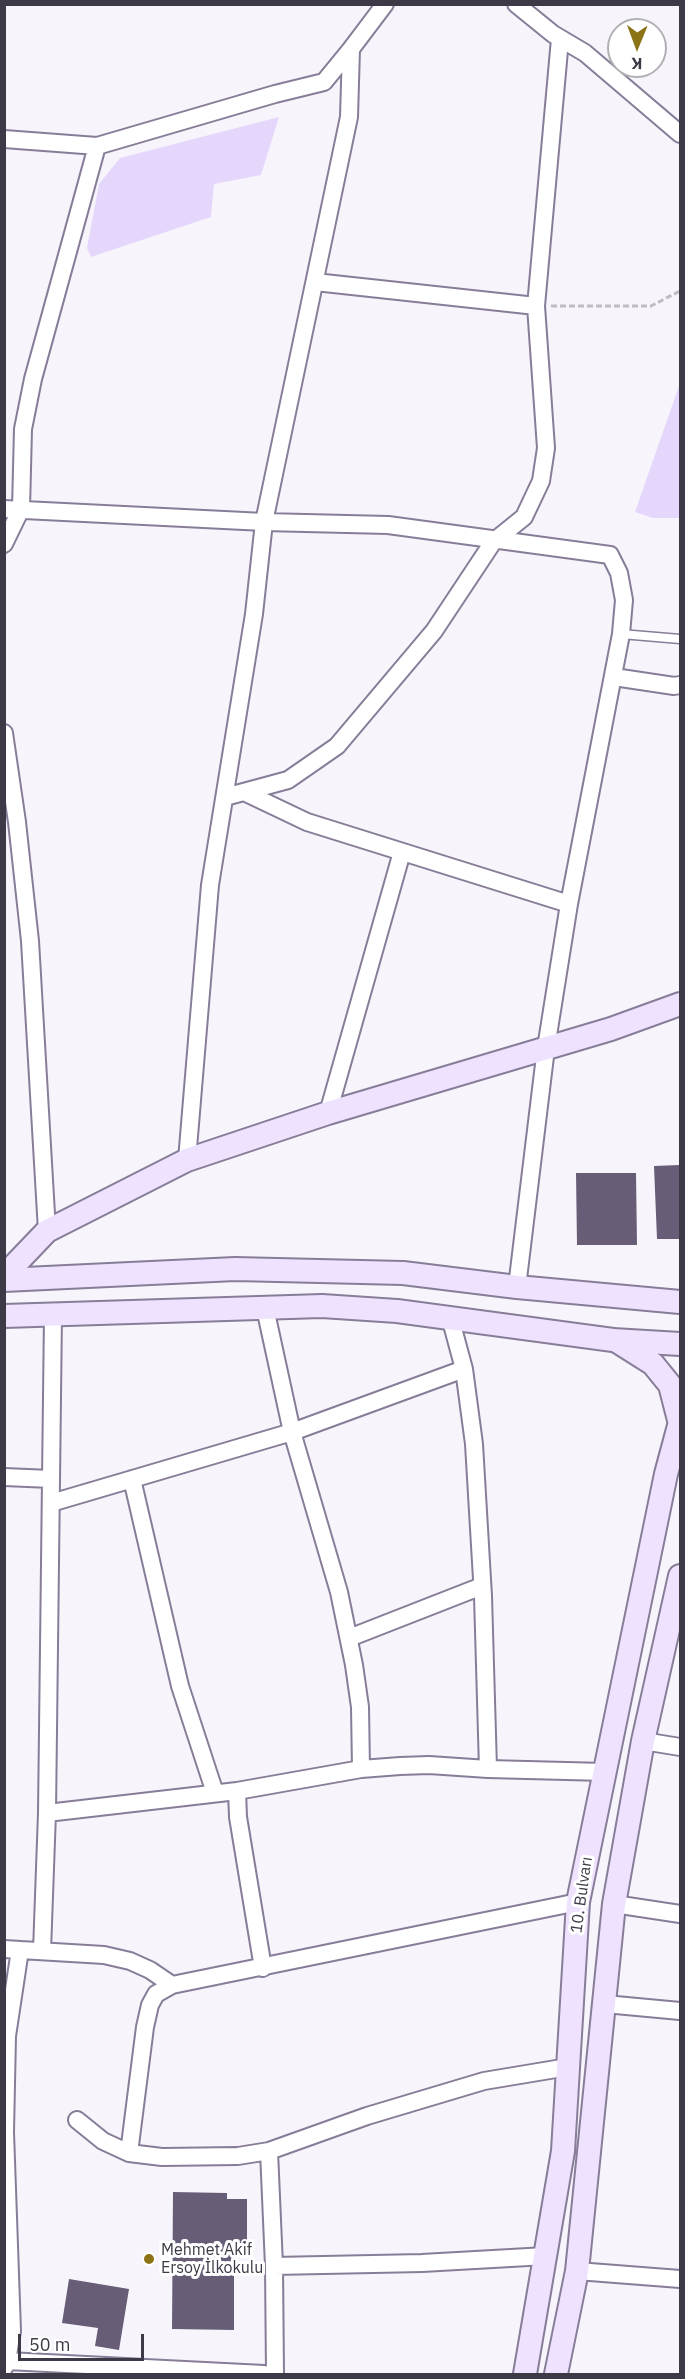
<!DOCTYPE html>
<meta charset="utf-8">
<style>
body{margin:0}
#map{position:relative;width:685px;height:2379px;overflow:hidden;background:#f7f5fb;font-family:"IBM Plex Sans",sans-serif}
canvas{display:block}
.frame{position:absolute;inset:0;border:6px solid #3e3946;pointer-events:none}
.north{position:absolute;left:607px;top:18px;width:60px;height:60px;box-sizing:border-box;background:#fff;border:2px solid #b2b0b5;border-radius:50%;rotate:181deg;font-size:16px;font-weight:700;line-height:24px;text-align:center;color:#3e3946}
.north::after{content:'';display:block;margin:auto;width:21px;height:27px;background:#8c7316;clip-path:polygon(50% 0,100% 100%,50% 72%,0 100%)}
.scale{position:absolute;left:18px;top:2334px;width:126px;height:27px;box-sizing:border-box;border:3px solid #3e3946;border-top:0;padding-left:8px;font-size:18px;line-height:21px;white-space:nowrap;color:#3e3946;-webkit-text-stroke:4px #fff;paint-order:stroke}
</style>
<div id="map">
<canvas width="685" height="2379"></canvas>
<div class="frame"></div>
<div class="north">K</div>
<div class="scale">50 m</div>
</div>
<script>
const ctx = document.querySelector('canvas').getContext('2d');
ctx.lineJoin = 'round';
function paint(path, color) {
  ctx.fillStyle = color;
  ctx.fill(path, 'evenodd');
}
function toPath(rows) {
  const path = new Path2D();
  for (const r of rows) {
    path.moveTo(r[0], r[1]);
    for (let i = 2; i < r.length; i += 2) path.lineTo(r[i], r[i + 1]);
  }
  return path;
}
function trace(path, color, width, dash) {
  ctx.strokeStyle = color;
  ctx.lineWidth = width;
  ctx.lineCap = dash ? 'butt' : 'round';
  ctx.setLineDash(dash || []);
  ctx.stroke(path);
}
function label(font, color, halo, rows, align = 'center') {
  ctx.font = font + ' "IBM Plex Sans",sans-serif';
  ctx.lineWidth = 6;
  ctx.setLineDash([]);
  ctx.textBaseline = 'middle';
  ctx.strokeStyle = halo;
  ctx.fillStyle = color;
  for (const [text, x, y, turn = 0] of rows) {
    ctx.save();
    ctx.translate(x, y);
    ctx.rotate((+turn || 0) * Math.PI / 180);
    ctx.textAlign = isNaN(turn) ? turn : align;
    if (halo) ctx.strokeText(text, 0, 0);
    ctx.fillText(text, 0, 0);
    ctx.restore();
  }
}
const green = toPath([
 [279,117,261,175,214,184,211,217,91,257,87,248,99,184,120,158],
 [680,383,680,518,653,518,635,512]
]);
const building = toPath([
 [680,1165,680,1239,657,1239,654,1166],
 [576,1173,636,1173,637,1245,577,1245],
 [173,2192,227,2193,227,2199,247,2199,247,2245,234,2244,234,2330,172,2329],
 [69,2279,129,2289,119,2350,95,2346,98,2328,62,2323]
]);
const path = toPath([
 [551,306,651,306,680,291]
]);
const lane = toPath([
 [621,634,680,639]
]);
const street = toPath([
 [516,4,553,34,585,53,680,134],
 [4,139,97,146,275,94,324,82,351,49],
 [315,282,536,306],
 [4,509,264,522,388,525,610,555,619,573,624,600,621,634,569,904,546,1048,517,1287],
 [4,544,21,509,23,429,33,379,97,146],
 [614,677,674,686,680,685],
 [4,733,17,822,30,941,47,1231],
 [244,792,307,822,569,904],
 [225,797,288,780,337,746,434,631,493,542,524,517,541,481,546,448,536,306,560,39],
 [328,1113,402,852],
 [187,1160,210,885,254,614,264,522,349,117,351,49,385,4],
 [265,1308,292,1432,339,1592,354,1665,360,1707,361,1769],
 [450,1317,464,1369,474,1444,483,1596,488,1769],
 [4,1477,51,1479],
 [132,1479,180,1686,215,1793],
 [51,1503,292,1432,464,1369],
 [349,1638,482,1586],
 [643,1741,680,1747],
 [237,1791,238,1817,263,1968],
 [47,1813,237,1791,361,1769,400,1766,429,1765,488,1769,605,1772],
 [614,1904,680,1914],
 [4,1949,104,1955,130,1961,150,1970,172,1985],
 [42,1951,47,1813,53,1314],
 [605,2004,680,2011],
 [77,2120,103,2141,129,2153,162,2157,238,2156,269,2151,367,2116,484,2081,568,2067],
 [269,2151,274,2266,275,2374],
 [129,2153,145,2027,150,2005,156,1994,172,1985,578,1902],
 [274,2266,422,2263,546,2256],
 [577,2271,680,2279],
 [4,2362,7,2361,12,2331,5,2132,7,2036,20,1950],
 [4,2368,7,2361,264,2374]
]);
const secondary = toPath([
 [4,1276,47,1231,187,1160,328,1113,611,1029,680,1004],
 [4,1280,235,1269,403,1273,517,1287,680,1302],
 [4,1316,322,1306,397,1311,613,1340,680,1344],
 [615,1340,653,1364,670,1385,680,1424],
 [525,2374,563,2151,578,1902,666,1474,680,1422],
 [556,2374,577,2271,614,1904,643,1741,680,1576]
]);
const markers = [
 [149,2259,6,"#8c7316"]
];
const streetNames = [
 ["10. Bulvarı",582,1895,-82]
];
const poiNames = [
 ["Mehmet Akif",161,2250],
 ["Ersoy İlkokulu",161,2268]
];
paint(green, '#e5d7fc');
paint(building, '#675d77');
trace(lane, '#877d98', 11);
trace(street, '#877d98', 20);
trace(secondary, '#877d98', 26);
trace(path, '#bfbcc4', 3, [6, 3]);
trace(lane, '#fff', 8);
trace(street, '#fff', 16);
trace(secondary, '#eee2ff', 22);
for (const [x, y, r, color] of markers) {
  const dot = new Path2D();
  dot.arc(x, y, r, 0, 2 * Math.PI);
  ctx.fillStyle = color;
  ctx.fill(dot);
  trace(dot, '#fff', 2);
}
label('16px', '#3e3946', '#fff', streetNames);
label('16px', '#3e3946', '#fff', poiNames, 'left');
</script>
